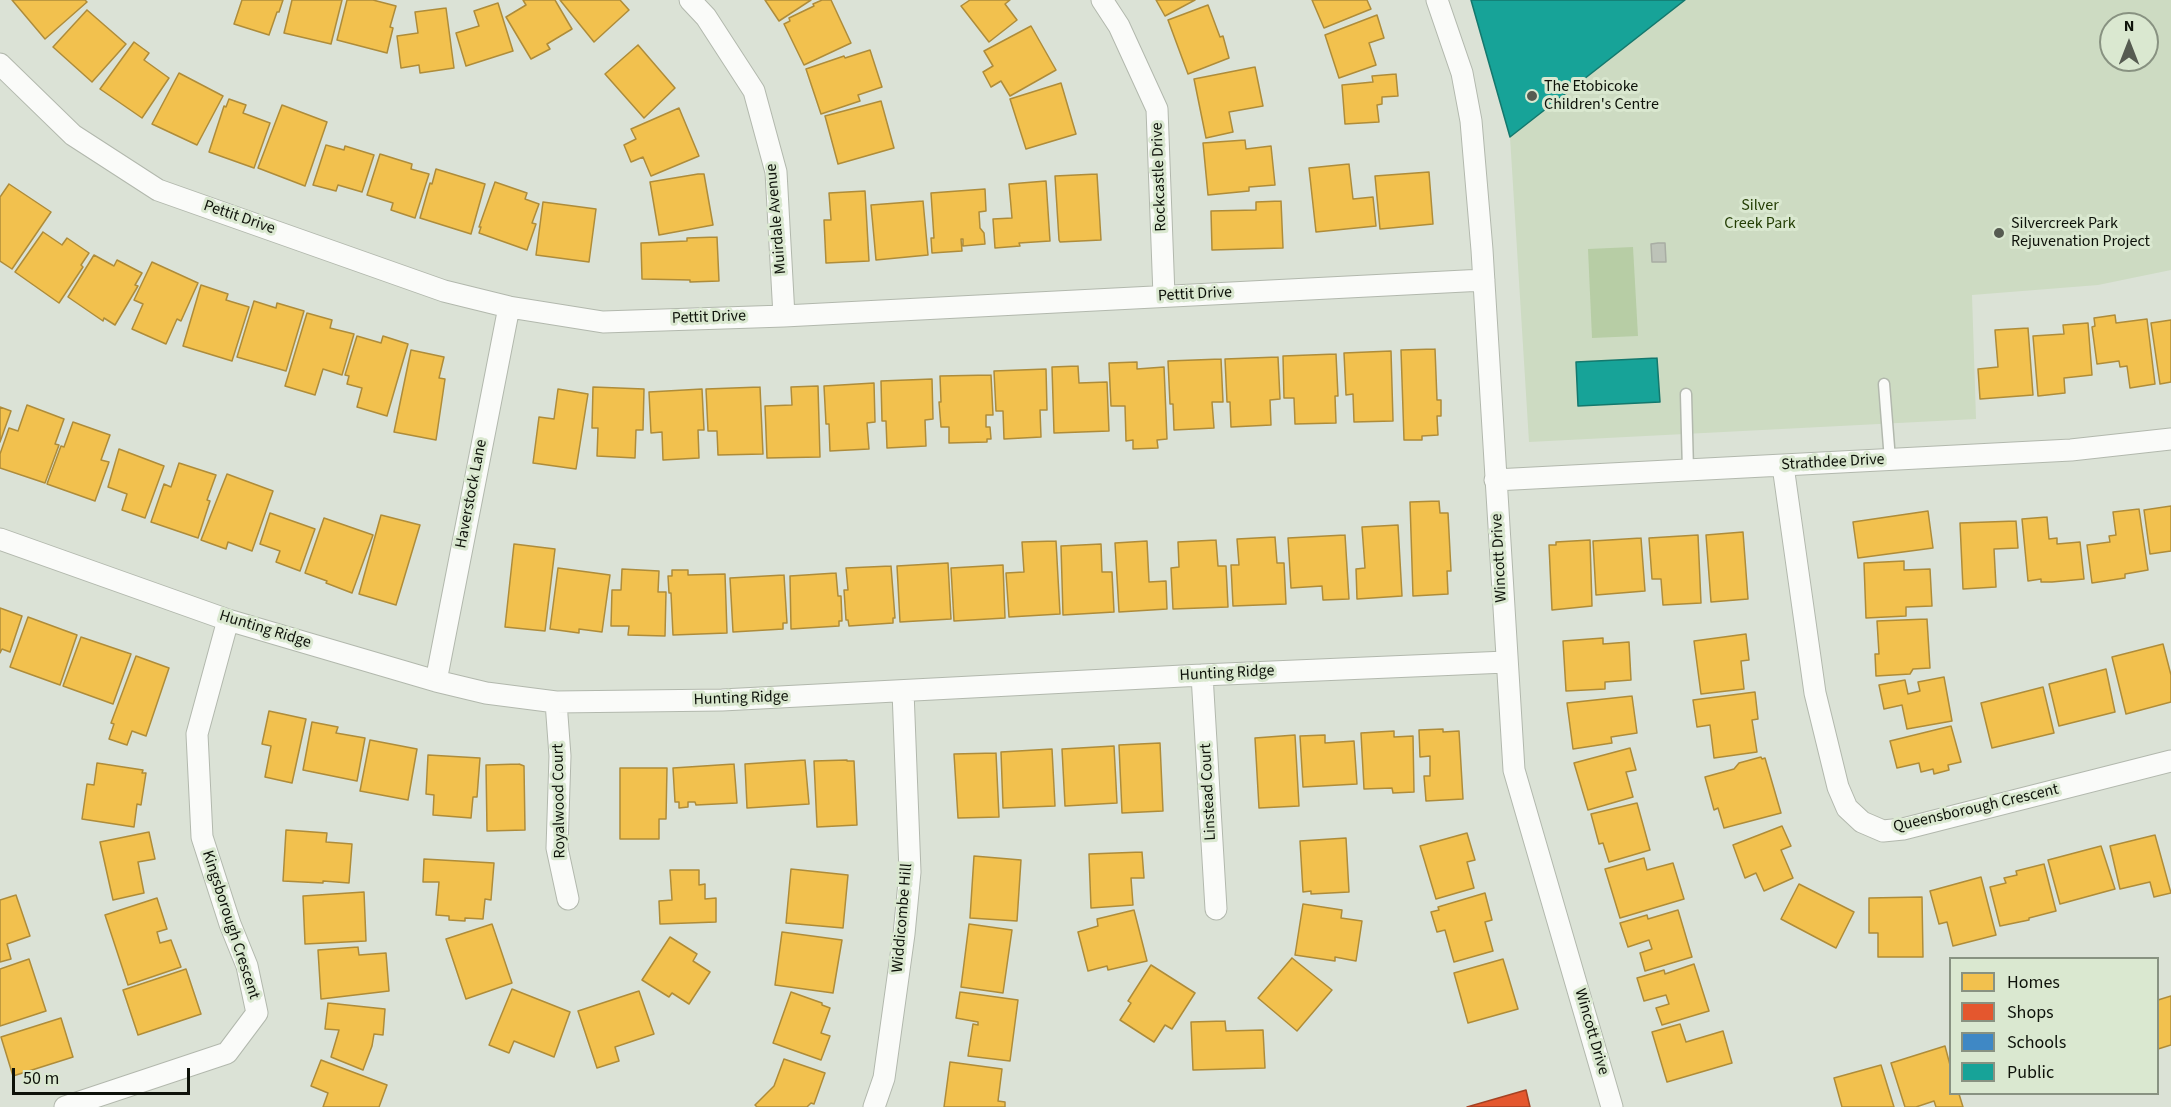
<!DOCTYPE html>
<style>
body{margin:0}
#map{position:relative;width:2171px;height:1107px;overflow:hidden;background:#dbe2d6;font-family:"Source Sans 3",sans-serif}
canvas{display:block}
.legend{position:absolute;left:1949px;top:957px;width:210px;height:138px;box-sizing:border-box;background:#dae8d0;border:2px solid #889281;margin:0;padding:8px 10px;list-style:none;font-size:18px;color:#0e120a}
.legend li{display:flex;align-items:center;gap:12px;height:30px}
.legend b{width:30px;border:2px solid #889281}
.north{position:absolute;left:2099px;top:12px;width:60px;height:60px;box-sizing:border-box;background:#dae8d0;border:2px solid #889281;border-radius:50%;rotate:0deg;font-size:16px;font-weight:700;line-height:24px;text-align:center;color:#0e120a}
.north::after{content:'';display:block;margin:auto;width:21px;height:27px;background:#565b51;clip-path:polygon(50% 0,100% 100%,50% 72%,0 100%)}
.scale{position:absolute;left:12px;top:1068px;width:178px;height:27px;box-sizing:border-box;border:3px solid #0e120a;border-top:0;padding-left:8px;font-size:18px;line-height:21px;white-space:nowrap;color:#0e120a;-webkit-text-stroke:4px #dae8d0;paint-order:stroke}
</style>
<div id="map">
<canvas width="2171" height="1107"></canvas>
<ul class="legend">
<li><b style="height:16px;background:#f2c14e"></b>Homes</li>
<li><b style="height:16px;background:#e4572e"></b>Shops</li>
<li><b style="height:16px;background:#3f88c5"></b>Schools</li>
<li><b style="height:16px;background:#17a398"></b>Public</li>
</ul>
<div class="north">N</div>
<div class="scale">50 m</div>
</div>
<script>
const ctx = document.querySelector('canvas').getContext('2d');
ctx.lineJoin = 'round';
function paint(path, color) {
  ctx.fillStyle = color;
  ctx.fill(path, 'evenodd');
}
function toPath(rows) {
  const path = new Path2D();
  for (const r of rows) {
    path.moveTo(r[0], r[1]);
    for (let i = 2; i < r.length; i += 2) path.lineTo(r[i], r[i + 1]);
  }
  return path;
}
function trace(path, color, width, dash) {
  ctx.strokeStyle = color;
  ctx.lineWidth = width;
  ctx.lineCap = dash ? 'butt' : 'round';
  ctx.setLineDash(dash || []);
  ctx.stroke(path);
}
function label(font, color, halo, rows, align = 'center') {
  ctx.font = font + ' "Source Sans 3",sans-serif';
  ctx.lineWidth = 6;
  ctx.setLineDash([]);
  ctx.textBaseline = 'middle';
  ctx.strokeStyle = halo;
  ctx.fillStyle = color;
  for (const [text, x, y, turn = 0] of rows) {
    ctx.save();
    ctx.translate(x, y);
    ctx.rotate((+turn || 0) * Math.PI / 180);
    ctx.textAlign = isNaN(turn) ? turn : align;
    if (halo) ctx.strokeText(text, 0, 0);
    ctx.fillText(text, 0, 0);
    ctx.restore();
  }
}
const green = toPath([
 [1685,0,2171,0,2171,270,2098,285,1972,295,1976,419,1529,442,1510,137],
 [2111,24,2147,24,2147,60,2111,60]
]);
const water = toPath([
 [1633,247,1638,336,1592,338,1588,249]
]);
const homes = toPath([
 [12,0,85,0,87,2,45,39,12,0],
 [242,0,283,0,279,12,277,12,269,35,234,24,242,0],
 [292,0,342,0,331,44,284,33,292,0],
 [347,0,373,0,396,6,390,27,393,28,387,53,337,40,347,0],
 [523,0,555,0,572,29,547,44,550,49,531,59,506,17,526,5,523,0],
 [560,0,620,0,629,10,594,42,560,0],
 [765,0,811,0,779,21,765,0],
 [822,0,831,0,851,43,804,65,784,24,790,21,789,18,814,6,813,4,822,0],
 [970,0,1010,0,1005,4,1017,20,989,42,961,6,970,0],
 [1156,0,1195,0,1165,16,1156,0],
 [1312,0,1367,0,1371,9,1324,28,1312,0],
 [498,3,513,51,466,66,456,33,479,26,474,11,498,3],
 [1208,5,1220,37,1223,36,1229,58,1188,74,1168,20,1208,5],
 [446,8,454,68,420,73,419,65,401,68,397,36,418,33,415,12,446,8],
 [87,10,126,44,92,82,53,47,87,10],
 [1377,15,1384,38,1369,43,1376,65,1339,78,1325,35,1377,15],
 [1031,26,1056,70,1010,96,1001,81,991,87,983,72,993,66,984,51,1031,26],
 [134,42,149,53,144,60,169,78,142,118,100,89,134,42],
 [638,45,675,88,644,118,605,74,638,45],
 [870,50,882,87,858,95,860,101,821,114,806,69,844,56,845,58,870,50],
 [1255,67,1263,106,1229,112,1233,132,1206,138,1194,79,1255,67],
 [179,73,223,96,197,145,152,124,179,73],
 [1396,74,1398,96,1382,97,1382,104,1377,105,1379,122,1345,124,1342,85,1373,82,1372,76,1396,74],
 [1061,83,1076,134,1026,149,1010,99,1061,83],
 [229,99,246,105,243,113,270,123,254,168,209,152,224,106,226,107,229,99],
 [881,101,894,148,838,164,825,116,881,101],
 [282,105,327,122,305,186,258,168,282,105],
 [679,108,699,156,651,176,643,157,631,162,624,145,636,139,631,129,679,108],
 [1245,140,1246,149,1271,146,1275,185,1249,187,1249,191,1208,195,1203,143,1245,140],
 [326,145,344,150,345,146,374,155,362,192,338,185,336,191,313,185,326,145],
 [380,154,412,164,411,169,429,174,415,218,391,210,393,203,367,195,380,154],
 [1349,164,1353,199,1373,197,1376,226,1316,232,1309,168,1349,164],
 [436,169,485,184,471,234,420,218,430,183,432,184,436,169],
 [1429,172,1433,224,1380,229,1375,176,1429,172],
 [698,174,704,174,713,225,659,235,650,182,698,174],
 [1097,174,1101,240,1060,242,1059,240,1055,176,1097,174],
 [1046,181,1050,241,1019,243,1020,246,995,248,993,219,1012,218,1009,184,1046,181],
 [495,182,527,193,525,199,539,204,532,223,536,224,527,250,479,233,481,227,479,227,495,182],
 [9,184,51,212,12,269,0,261,0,197,9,184],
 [985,189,986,211,979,212,980,228,984,233,985,244,963,246,963,239,961,239,962,251,932,253,931,238,934,238,931,193,985,189],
 [865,191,869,261,826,263,824,220,831,220,829,193,865,191],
 [923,201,928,255,876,260,871,205,923,201],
 [1281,201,1283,248,1212,250,1211,211,1256,210,1256,202,1281,201],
 [543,202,596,209,589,262,536,255,543,202],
 [43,232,62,245,67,238,89,253,81,265,83,267,59,303,15,272,43,232],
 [717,237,719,281,690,282,690,280,642,279,641,243,687,241,687,238,717,237],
 [94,255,114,266,117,260,142,273,135,285,138,286,115,325,104,318,103,321,68,297,94,255],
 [152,262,198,283,181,321,177,319,166,344,132,329,143,304,134,300,152,262],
 [201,285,228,294,226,300,249,307,232,361,183,346,201,285],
 [254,301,276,308,277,303,304,311,286,371,237,357,254,301],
 [307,313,332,320,330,328,354,334,342,375,323,369,315,395,285,386,307,313],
 [2115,315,2116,323,2147,319,2155,384,2130,388,2127,366,2120,367,2119,361,2097,364,2092,327,2095,326,2094,318,2115,315],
 [2171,320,2171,382,2160,384,2151,323,2171,320],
 [2088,323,2092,375,2064,378,2065,393,2038,396,2033,336,2064,334,2063,325,2088,323],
 [2028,328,2033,395,1980,399,1978,369,1998,367,1995,330,2028,328],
 [357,336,381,343,383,336,408,344,387,416,357,407,362,388,347,384,349,376,345,375,357,336],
 [1435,349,1437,400,1441,400,1441,416,1437,416,1438,435,1422,436,1422,440,1404,440,1401,350,1435,349],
 [411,350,444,357,439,378,445,379,436,440,394,432,411,350],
 [1391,351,1393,421,1354,422,1353,394,1346,395,1344,353,1391,351],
 [1336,354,1338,396,1335,396,1336,423,1295,424,1294,398,1284,398,1283,356,1336,354],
 [1278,357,1280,399,1270,400,1271,425,1231,427,1230,402,1227,402,1225,359,1278,357],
 [1221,359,1223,402,1212,402,1214,428,1174,430,1173,404,1170,404,1168,361,1221,359],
 [1137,362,1137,369,1164,367,1167,439,1157,440,1158,448,1133,449,1133,440,1126,441,1125,406,1111,406,1109,363,1137,362],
 [1078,366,1079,383,1107,382,1109,431,1054,433,1052,367,1078,366],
 [1046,369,1047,410,1040,410,1041,437,1004,439,1003,411,996,411,994,371,1046,369],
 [991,375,993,415,986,415,986,427,990,427,991,439,987,439,987,442,949,443,949,427,941,427,939,402,941,402,940,376,991,375],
 [932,379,933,419,925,420,926,446,887,448,886,421,882,421,881,381,932,379],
 [874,383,875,422,867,423,869,449,830,451,829,424,826,424,824,386,874,383],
 [818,386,820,457,767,458,765,406,792,405,791,387,818,386],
 [593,387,644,389,643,430,636,430,635,458,597,456,598,428,592,428,593,387],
 [760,387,763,454,718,455,717,431,708,431,706,389,760,387],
 [558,389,588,394,576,469,533,463,539,417,554,419,558,389],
 [702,389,704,430,698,430,699,458,663,460,662,432,651,433,649,392,702,389],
 [27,405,64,419,55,444,59,445,45,483,0,468,0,454,9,428,18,431,27,405],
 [0,407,11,411,0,442,0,407],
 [73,422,110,435,101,460,109,462,95,501,47,484,61,446,64,447,73,422],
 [119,449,164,466,145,518,122,510,127,494,108,487,119,449],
 [179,463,216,475,207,500,210,501,198,538,151,522,164,484,171,487,179,463],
 [227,474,273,491,252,551,228,542,226,549,201,540,227,474],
 [1439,501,1440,513,1448,513,1451,571,1447,571,1448,594,1413,596,1410,502,1439,501],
 [2171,506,2171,551,2150,554,2144,510,2171,506],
 [2139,509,2148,570,2125,574,2125,578,2092,583,2087,545,2110,542,2109,536,2116,535,2113,512,2139,509],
 [1928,511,1933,548,1858,558,1853,522,1928,511],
 [270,513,315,529,300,571,276,562,280,551,260,544,270,513],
 [381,515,420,525,396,605,359,594,381,515],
 [2047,517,2049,539,2057,538,2057,544,2080,542,2084,579,2052,582,2041,582,2041,579,2028,581,2022,519,2047,517],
 [324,518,373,535,352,593,326,583,327,581,305,573,324,518],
 [2016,521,2018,548,1994,549,1996,587,1963,589,1960,523,2016,521],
 [1398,525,1402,596,1357,599,1356,569,1365,568,1362,527,1398,525],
 [1743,532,1748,599,1711,602,1706,535,1743,532],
 [1345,535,1349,599,1323,600,1322,586,1291,588,1288,538,1345,535],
 [1698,535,1701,603,1663,605,1661,579,1652,579,1649,538,1698,535],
 [1275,537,1277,563,1284,563,1286,604,1233,606,1231,565,1239,565,1237,539,1275,537],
 [1641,538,1645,591,1596,595,1593,541,1641,538],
 [1216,540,1218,566,1226,566,1228,607,1173,609,1171,568,1179,567,1178,542,1216,540],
 [1590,540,1592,606,1552,610,1549,545,1556,545,1556,542,1590,540],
 [1056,541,1060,614,1009,617,1006,573,1024,572,1022,542,1056,541],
 [1147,541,1149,582,1166,581,1167,609,1119,612,1115,543,1147,541],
 [514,544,555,549,545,631,505,627,514,544],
 [1101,544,1102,572,1112,572,1114,612,1063,615,1061,546,1101,544],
 [1904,561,1904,570,1930,569,1932,606,1906,607,1906,616,1866,618,1864,563,1904,561],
 [948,563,951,619,900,622,897,566,948,563],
 [1003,565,1005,618,954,621,951,568,1003,565],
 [891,566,895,618,893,618,893,623,849,626,848,620,846,620,844,590,848,590,846,568,891,566],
 [558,568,610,575,602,632,579,629,579,633,550,629,558,568],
 [622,569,659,571,658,592,666,592,665,636,628,635,629,626,611,626,612,590,621,590,622,569],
 [672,570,688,570,688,575,725,574,727,633,673,635,671,593,669,593,668,576,672,576,672,570],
 [836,573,838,596,841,596,842,621,839,621,839,626,791,629,790,576,836,573],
 [784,575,787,623,783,623,783,629,733,632,730,578,784,575],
 [0,608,22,616,10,652,2,649,0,653,0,608],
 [28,617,77,635,60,685,10,667,28,617],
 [1927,619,1930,668,1913,669,1910,674,1876,676,1875,654,1879,654,1877,621,1927,619],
 [1746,634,1749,660,1741,661,1744,689,1701,694,1694,641,1746,634],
 [81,637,131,654,113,704,63,686,81,637],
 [1603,638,1603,644,1629,642,1631,680,1605,682,1605,689,1566,691,1563,641,1603,638],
 [2163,644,2171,675,2171,702,2126,714,2112,657,2163,644],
 [136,656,169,668,146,736,132,731,127,745,109,739,114,724,111,723,136,656],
 [2106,669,2115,712,2059,726,2049,684,2106,669],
 [1944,677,1952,721,1907,729,1902,705,1884,709,1879,685,1905,680,1908,694,1920,691,1918,682,1944,677],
 [2043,687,2054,733,1992,748,1981,703,2043,687],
 [1755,692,1758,719,1752,720,1757,752,1714,758,1710,725,1697,727,1693,700,1755,692],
 [1632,696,1637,733,1611,737,1612,743,1573,749,1567,703,1632,696],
 [269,711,306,719,292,783,265,777,271,746,262,744,269,711],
 [312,722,338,727,336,733,365,738,357,781,303,770,312,722],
 [1951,726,1961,762,1948,765,1949,770,1934,774,1933,769,1921,772,1919,763,1897,768,1890,741,1951,726],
 [1443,729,1443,732,1459,731,1463,799,1426,801,1424,776,1430,776,1430,756,1420,757,1419,730,1443,729],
 [1394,731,1394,737,1413,736,1414,792,1393,793,1392,788,1364,789,1361,733,1394,731],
 [1295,735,1299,806,1259,808,1255,738,1295,735],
 [1325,735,1325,743,1354,741,1357,784,1303,787,1300,736,1325,735],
 [370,740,417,749,408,800,360,791,370,740],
 [1160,743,1163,811,1122,813,1119,745,1160,743],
 [1114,746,1117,803,1065,806,1062,749,1114,746],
 [1630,748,1636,770,1626,772,1633,797,1588,810,1574,763,1630,748],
 [1052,749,1055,806,1003,808,1001,752,1052,749],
 [996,753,999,817,958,818,954,754,996,753],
 [428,755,480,758,477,797,473,797,471,818,433,815,434,795,426,794,428,755],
 [1761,757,1762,759,1765,758,1781,813,1724,828,1718,808,1714,810,1705,777,1734,769,1739,763,1761,757],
 [805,760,809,804,747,808,745,764,805,760],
 [847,760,847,761,854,761,857,825,817,827,814,761,847,760],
 [97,763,143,770,142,773,146,773,141,805,137,804,134,827,82,819,87,784,94,785,97,763],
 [519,764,524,766,525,830,487,831,486,765,519,764],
 [734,764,737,803,696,805,695,802,688,802,688,807,679,808,679,802,675,802,673,768,734,764],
 [620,768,667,768,666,819,659,819,659,839,620,839,620,768],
 [1637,803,1650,850,1609,862,1603,843,1599,844,1591,814,1637,803],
 [1782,826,1791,846,1781,850,1793,878,1764,891,1756,873,1745,878,1733,845,1782,826],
 [286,830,327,833,326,842,352,844,349,883,323,881,323,883,283,881,286,830],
 [149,832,155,859,138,862,144,893,113,900,100,842,149,832],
 [1467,833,1475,860,1467,862,1474,888,1436,899,1420,846,1467,833],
 [2155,835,2171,893,2154,897,2150,882,2120,889,2110,846,2155,835],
 [1346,838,1349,892,1311,894,1311,891,1303,892,1300,841,1346,838],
 [2101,846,2115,889,2060,904,2048,860,2101,846],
 [1142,852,1144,878,1131,878,1133,905,1091,908,1089,854,1142,852],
 [974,856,1021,860,1017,921,970,918,974,856],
 [1644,858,1647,870,1673,863,1684,899,1620,918,1605,869,1644,858],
 [424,859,494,863,491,900,485,899,483,919,465,918,465,921,449,920,449,916,436,915,439,882,423,882,424,859],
 [2044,864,2056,911,2029,918,2029,920,2000,926,1990,887,2006,883,2004,878,2017,875,2016,871,2044,864],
 [791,869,848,875,843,928,786,923,791,869],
 [670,870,699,870,699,885,705,884,705,899,716,898,716,922,660,924,659,901,672,900,670,870],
 [1981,877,1996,935,1953,946,1947,922,1939,924,1930,891,1981,877],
 [1799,884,1854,912,1836,948,1781,919,1799,884],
 [364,892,366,941,305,944,303,896,364,892],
 [1485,893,1492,920,1485,922,1493,951,1454,962,1445,930,1437,932,1431,912,1439,910,1438,907,1485,893],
 [16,895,30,936,7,944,11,959,0,962,0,900,16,895],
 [1922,897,1923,957,1878,957,1878,933,1869,933,1869,898,1922,897],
 [157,898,167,929,157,932,160,943,171,940,181,967,128,985,105,915,157,898],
 [1303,904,1342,910,1341,918,1362,921,1356,961,1335,957,1335,961,1295,955,1303,904],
 [1134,910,1147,961,1108,970,1107,966,1088,971,1078,932,1098,926,1097,919,1134,910],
 [1678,910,1692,957,1645,971,1640,953,1652,949,1649,940,1628,947,1620,923,1647,915,1648,919,1678,910],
 [492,924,512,983,466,999,446,939,492,924],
 [969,924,1012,930,1003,993,961,987,969,924],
 [782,932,842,940,833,993,775,985,782,932],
 [670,937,697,954,693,961,710,972,689,1004,672,993,669,997,642,980,670,937],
 [358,947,359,955,386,953,389,991,321,999,318,950,358,947],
 [1292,958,1332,990,1297,1031,1258,998,1292,958],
 [29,959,46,1011,0,1026,0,969,29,959],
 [1503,959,1518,1009,1468,1023,1454,973,1503,959],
 [1694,964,1709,1011,1662,1025,1656,1008,1669,1004,1666,995,1644,1001,1637,978,1664,970,1665,974,1694,964],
 [1151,965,1195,993,1172,1029,1165,1025,1154,1042,1120,1020,1131,1003,1128,1001,1151,965],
 [186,969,201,1014,138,1035,123,990,186,969],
 [512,989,570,1012,554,1057,514,1041,509,1053,489,1045,512,989],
 [639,991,654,1034,615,1047,619,1061,597,1068,578,1011,639,991],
 [791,992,822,1003,822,1005,830,1008,821,1033,830,1036,821,1060,773,1043,791,992],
 [960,992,1018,1000,1010,1061,968,1056,973,1024,978,1025,978,1022,956,1018,960,992],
 [2171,996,2171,1045,2158,1049,2158,1000,2171,996],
 [328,1003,385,1009,383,1035,374,1034,372,1046,363,1070,331,1057,339,1030,325,1029,328,1003],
 [61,1018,73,1057,13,1076,1,1037,61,1018],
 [1225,1021,1226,1031,1263,1030,1265,1068,1193,1070,1191,1022,1225,1021],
 [1680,1024,1686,1042,1723,1031,1732,1063,1667,1082,1652,1032,1680,1024],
 [1945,1046,1950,1065,1950,1094,1959,1094,1963,1107,1936,1107,1934,1101,1916,1107,1905,1107,1891,1063,1945,1046],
 [784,1059,825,1073,814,1104,811,1103,807,1107,757,1107,755,1105,774,1086,784,1059],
 [321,1060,387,1085,379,1107,323,1107,328,1093,311,1086,321,1060],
 [950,1062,1002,1069,998,1101,1005,1102,1005,1107,944,1107,950,1062],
 [1881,1065,1894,1107,1842,1107,1834,1078,1881,1065]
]);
const shops = toPath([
 [1526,1090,1530,1107,1467,1107,1526,1090]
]);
const schools = toPath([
 [1537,0,1576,0,1552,19,1537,0]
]);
const public = toPath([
 [1471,0,1685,0,1510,137,1471,0],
 [1657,358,1660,402,1578,406,1576,362,1657,358]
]);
const building = toPath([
 [1658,243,1665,243,1666,262,1652,262,1651,244,1658,243]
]);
const service = toPath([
 [1884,384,1890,460],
 [1686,394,1688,471]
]);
const minor = toPath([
 [690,0,706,17,754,91,776,172,784,316],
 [1102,0,1119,26,1157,109,1164,296],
 [1437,0,1462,73,1471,121,1482,250,1514,770,1612,1107],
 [0,64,73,135,158,190,444,291,509,307,603,322,784,316,1484,280],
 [1783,466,1815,693,1838,787,1847,808,1862,822,1883,831,1903,829,2171,761],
 [1495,480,2071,450,2171,439],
 [0,539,228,620,436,681,486,693,556,702,722,700,1202,675,1506,662],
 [1202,675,1216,909],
 [436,681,509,307],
 [556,702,560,756,557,848,568,899],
 [65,1107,227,1053,257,1013,247,966,230,924,202,837,197,734,228,620],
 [874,1107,884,1078,904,934,910,872,903,691]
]);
const markers = [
 [1532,96,6,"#565b51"],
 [1999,233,6,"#565b51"]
];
const poiNames = [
 ["The Etobicoke",1544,87],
 ["Children's Centre",1544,105],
 ["Silvercreek Park",2011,224],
 ["Rejuvenation Project",2011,242]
];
const streetNames = [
 ["Rockcastle Drive",1160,177,-92],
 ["Pettit Drive",239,218,19],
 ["Muirdale Avenue",777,219,-95],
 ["Pettit Drive",1195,295,-3],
 ["Pettit Drive",709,318,-2],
 ["Strathdee Drive",1833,463,-3],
 ["Haverstock Lane",472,494,-79],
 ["Wincott Drive",1500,558,-93],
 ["Hunting Ridge",265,630,17],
 ["Hunting Ridge",1227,674,-3],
 ["Hunting Ridge",741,699,-2],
 ["Linstead Court",1209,792,-93],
 ["Royalwood Court",560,801,-91],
 ["Queensborough Crescent",1976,809,-13],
 ["Widdicombe Hill",903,918,-85],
 ["Kingsborough Crescent",230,925,72],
 ["Wincott Drive",1591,1032,74]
];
const parkNames = [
 ["Silver",1760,206],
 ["Creek Park",1760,224]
];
paint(green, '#cddbc2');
paint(water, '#b7cda5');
paint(homes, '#f2c14e');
trace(homes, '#ae8c3a', 1.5);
paint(shops, '#e4572e');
trace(shops, '#a44223', 1.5);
paint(schools, '#3f88c5');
trace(schools, '#30658d', 1.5);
paint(public, '#17a398');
trace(public, '#14786d', 1.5);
paint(building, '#bdc3b8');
trace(building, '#a8ada3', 1.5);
trace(service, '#b2b8ad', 13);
trace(minor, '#b2b8ad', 23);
trace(service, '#fafbf9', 10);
trace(minor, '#fafbf9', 21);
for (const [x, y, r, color] of markers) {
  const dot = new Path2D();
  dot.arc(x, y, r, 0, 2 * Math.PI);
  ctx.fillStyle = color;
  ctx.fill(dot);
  trace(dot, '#dae8d0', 2);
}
label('16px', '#0e120a', '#dae8d0', poiNames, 'left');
label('16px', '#0e120a', '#dae8d0', streetNames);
label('16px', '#243e04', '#dae8d0', parkNames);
</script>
